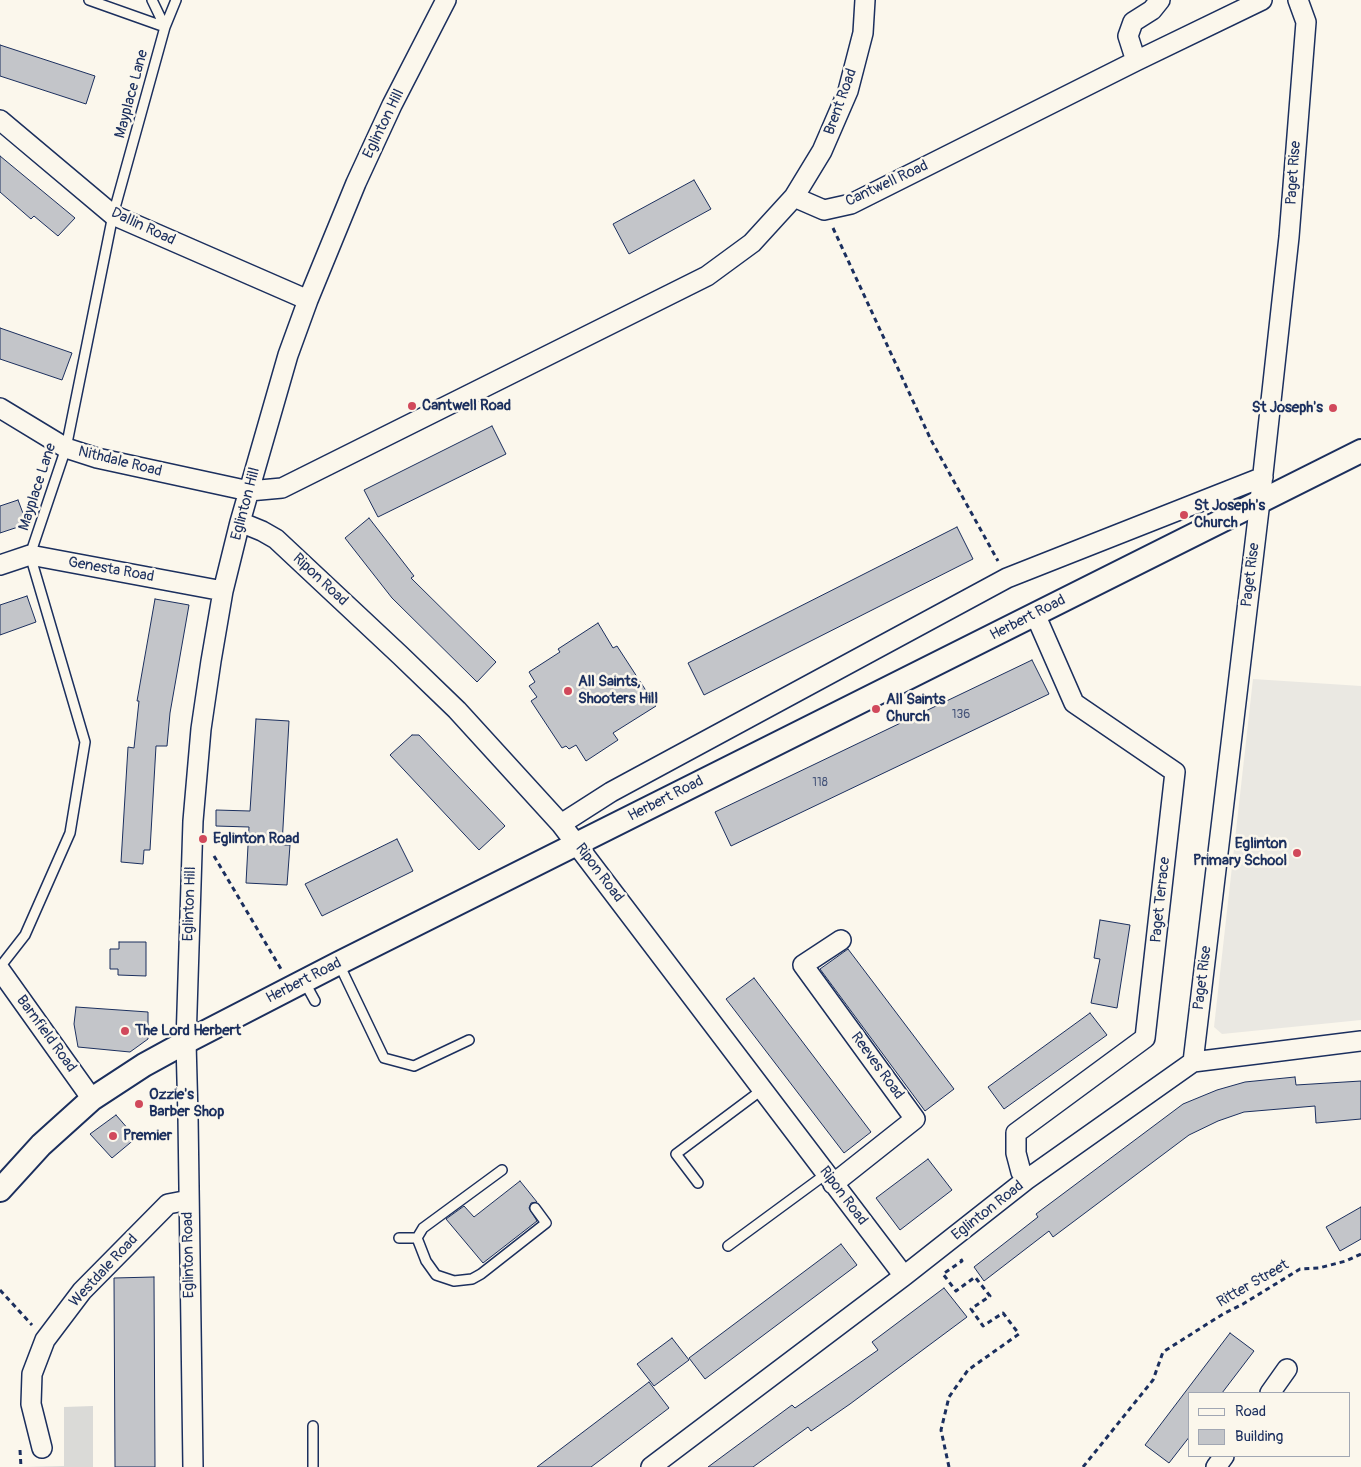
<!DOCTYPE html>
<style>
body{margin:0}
#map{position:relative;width:1361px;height:1467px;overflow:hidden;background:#fbf7ec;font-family:Pangolin,sans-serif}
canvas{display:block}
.legend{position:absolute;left:1188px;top:1392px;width:162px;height:65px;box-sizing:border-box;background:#fbf7ec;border:1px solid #a1a7b3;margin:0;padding:6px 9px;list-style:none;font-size:15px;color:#1b2f5e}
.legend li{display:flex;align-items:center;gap:10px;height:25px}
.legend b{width:25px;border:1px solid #a1a7b3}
</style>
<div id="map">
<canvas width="1361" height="1467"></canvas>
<ul class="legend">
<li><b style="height:6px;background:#fbf7ec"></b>Road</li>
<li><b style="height:14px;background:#c3c5c9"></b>Building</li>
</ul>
</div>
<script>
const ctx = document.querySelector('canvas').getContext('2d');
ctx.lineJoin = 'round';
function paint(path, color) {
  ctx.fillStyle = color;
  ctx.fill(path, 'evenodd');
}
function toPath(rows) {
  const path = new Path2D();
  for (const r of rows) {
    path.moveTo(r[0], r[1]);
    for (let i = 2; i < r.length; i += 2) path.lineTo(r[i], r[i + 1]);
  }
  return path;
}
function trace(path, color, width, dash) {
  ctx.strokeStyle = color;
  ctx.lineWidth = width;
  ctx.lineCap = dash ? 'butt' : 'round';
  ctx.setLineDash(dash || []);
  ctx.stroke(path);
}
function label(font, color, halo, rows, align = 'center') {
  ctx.font = font + ' Pangolin,sans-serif';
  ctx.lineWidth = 5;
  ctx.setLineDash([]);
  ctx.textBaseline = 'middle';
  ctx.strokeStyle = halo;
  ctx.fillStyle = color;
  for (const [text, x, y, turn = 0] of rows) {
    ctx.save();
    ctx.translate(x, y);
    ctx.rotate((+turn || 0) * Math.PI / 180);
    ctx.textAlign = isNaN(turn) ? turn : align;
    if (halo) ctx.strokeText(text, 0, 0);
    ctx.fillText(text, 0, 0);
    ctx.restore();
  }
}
const built = toPath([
 [1253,679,1361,686,1361,1020,1222,1034,1214,1027]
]);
const green = toPath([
 [93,1406,93,1467,25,1467,64,1466,64,1407]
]);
const building = toPath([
 [0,45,95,76,86,104,0,76,0,45],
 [0,156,75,218,58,236,34,216,31,219,0,192,0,156],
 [694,180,711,209,629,254,613,224,694,180],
 [0,328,72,353,62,380,0,359,0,328],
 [492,426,506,454,378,517,364,490,492,426],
 [18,500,27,524,0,533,0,506,18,500],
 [369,518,414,576,411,578,496,662,477,682,392,598,345,538,369,518],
 [957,527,973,559,704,695,688,663,957,527],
 [27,596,36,622,0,635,0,605,27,596],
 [155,599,189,605,170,713,167,746,156,746,150,850,144,850,143,864,121,862,128,747,134,748,139,701,137,701,155,599],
 [598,623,613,648,617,646,656,706,613,733,618,740,586,761,576,745,569,749,566,746,562,748,531,701,537,697,529,686,535,682,529,672,560,652,558,649,598,623],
 [1032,660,1049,694,731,846,715,812,1032,660],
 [256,719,289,721,282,845,290,845,287,885,246,883,249,827,216,826,216,810,250,811,256,719],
 [412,735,419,735,505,826,479,850,390,755,412,735],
 [397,839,413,871,322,916,305,884,397,839],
 [1100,920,1130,925,1117,1008,1091,1003,1100,959,1094,958,1100,920],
 [119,942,146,942,146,976,118,975,118,969,110,969,110,949,119,949,119,942],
 [848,949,954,1089,925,1111,820,969,848,949],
 [754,978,871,1132,844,1153,726,999,754,978],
 [76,1007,148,1012,148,1039,130,1052,78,1047,74,1024,76,1007],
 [1090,1013,1107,1035,1004,1109,988,1087,1090,1013],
 [1295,1077,1296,1085,1361,1081,1361,1119,1316,1123,1315,1106,1244,1112,1218,1121,1189,1135,1053,1237,1049,1231,984,1281,974,1267,1038,1217,1036,1214,1183,1104,1217,1090,1245,1082,1295,1077],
 [116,1115,136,1138,112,1158,90,1134,116,1115],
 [928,1159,952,1190,900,1230,876,1198,928,1159],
 [520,1181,537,1202,531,1203,529,1208,537,1221,483,1263,446,1219,464,1206,474,1217,520,1181],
 [1361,1207,1361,1239,1340,1251,1326,1227,1361,1207],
 [841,1244,857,1265,705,1379,689,1358,841,1244],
 [154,1277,155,1467,115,1467,114,1278,154,1277],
 [944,1288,967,1317,850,1404,811,1431,808,1427,753,1467,708,1467,792,1405,795,1408,878,1350,872,1342,944,1288],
 [1230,1333,1254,1351,1222,1393,1190,1393,1190,1436,1169,1463,1145,1445,1230,1333],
 [672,1338,689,1360,654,1386,637,1364,672,1338],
 [649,1382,669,1408,607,1455,591,1467,537,1467,649,1382]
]);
const path = toPath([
 [833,228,931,440,998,561],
 [214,856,281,969],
 [0,1290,32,1325],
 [20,1450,21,1467],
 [949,1467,941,1430,949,1397,968,1370,1019,1334,1003,1313,983,1326,971,1309,990,1296,975,1277,956,1291,943,1274,962,1261,959,1256],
 [1083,1467,1153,1380,1163,1352,1223,1314,1243,1304,1300,1269,1319,1268,1346,1261,1361,1254]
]);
const service = toPath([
 [89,0,165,27],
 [152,0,165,27],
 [339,964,384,1058,414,1066,469,1040],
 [0,967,25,935,70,833,85,742,30,555,66,448,113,215,165,27,176,0],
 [304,981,315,1001],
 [698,1183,676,1154,763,1089],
 [399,1238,417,1238,423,1228,502,1170],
 [417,1238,426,1261,436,1275,454,1281,472,1279,481,1274,546,1223,535,1208],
 [728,1246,826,1174],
 [313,1426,313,1467]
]);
const minor = toPath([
 [1136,61,1128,36,1133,22,1152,10,1160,0],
 [0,120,113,215,308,300],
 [794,197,824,210,851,204,1136,61,1262,0],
 [0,408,66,448,97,458,249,491,282,488,707,276,752,243,794,197,822,151,848,91,863,33,865,0],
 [240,522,262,531,276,539,401,656,457,710,561,824,904,1276],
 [0,565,30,555,223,591],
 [561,824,611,792,1007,578,1263,477],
 [0,970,92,1099],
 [1193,1062,1260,501,1289,237,1306,22,1298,0],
 [1026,1180,1021,1172,1016,1153,1016,1133,1145,1038,1175,772,1074,703,1035,614],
 [833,1184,915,1119,803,965,841,940],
 [1270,1393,1287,1369],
 [42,1448,31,1404,32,1374,45,1340,82,1291,168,1204,189,1200],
 [193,1467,188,1117,186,1042,193,821,201,729,211,661,223,591,240,522,288,355,308,300,356,183,392,105,446,0],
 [651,1467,904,1276,1026,1180,1193,1062,1361,1041],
 [1216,1467,1224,1456]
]);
const tertiary = toPath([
 [0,1190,41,1145,92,1099,144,1065,186,1042,339,963,1361,451]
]);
const markers = [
 [412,406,5,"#d1495b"],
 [1333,408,5,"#d1495b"],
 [1184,515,5,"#d1495b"],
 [568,691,5,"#d1495b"],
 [876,709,5,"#d1495b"],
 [203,839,5,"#d1495b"],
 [1297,853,5,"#d1495b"],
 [125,1031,5,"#d1495b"],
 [139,1104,5,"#d1495b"],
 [113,1136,5,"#d1495b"]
];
const numberNames = [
 ["136",961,715],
 ["118",820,783]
];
const streetNames = [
 ["Mayplace Lane",132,94,-75],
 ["Brent Road",841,102,-70],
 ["Eglinton Hill",384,124,-64],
 ["Paget Rise",1294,173,-86],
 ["Cantwell Road",887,184,-25],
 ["Dallin Road",143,227,25],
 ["Nithdale Road",120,462,14],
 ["Mayplace Lane",38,487,-72],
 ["Eglinton Hill",246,504,-75],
 ["Genesta Road",111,570,10],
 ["Paget Rise",1251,575,-83],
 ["Ripon Road",320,580,43],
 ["Herbert Road",1028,618,-27],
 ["Herbert Road",666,799,-27],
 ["Ripon Road",599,873,53],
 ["Paget Terrace",1161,900,-84],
 ["Eglinton Hill",190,904,-88],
 ["Paget Rise",1203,978,-83],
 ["Herbert Road",304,981,-27],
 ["Barnfield Road",46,1034,54],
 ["Reeves Road",877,1066,54],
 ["Ripon Road",843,1196,53],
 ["Eglinton Road",988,1211,-38],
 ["Eglinton Road",189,1255,-91],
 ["Westdale Road",104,1271,-47],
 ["Ritter Street",1253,1284,-30]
];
const poiNames = [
 ["Cantwell Road",422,406],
 ["St Joseph's",1323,408,"right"],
 ["St Joseph's",1194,506],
 ["Church",1194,523],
 ["All Saints,",578,682],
 ["Shooters Hill",578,699],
 ["All Saints",886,700],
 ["Church",886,717],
 ["Eglinton Road",213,839],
 ["Eglinton",1287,844,"right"],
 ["Primary School",1287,861,"right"],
 ["The Lord Herbert",135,1031],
 ["Ozzie's",149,1095],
 ["Barber Shop",149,1112],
 ["Premier",123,1136]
];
paint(built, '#eae8e2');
paint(green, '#dadad7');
paint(building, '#c3c5c9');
trace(building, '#1b2f5e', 1);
trace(service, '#1b2f5e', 12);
trace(minor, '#1b2f5e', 22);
trace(tertiary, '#1b2f5e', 26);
trace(path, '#1b2f5e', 3, [5, 4]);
trace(service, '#fbf7ec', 9);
trace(minor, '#fbf7ec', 19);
trace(tertiary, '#fbf7ec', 22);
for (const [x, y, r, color] of markers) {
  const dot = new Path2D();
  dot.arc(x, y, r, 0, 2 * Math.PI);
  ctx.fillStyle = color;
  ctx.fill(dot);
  trace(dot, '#fbf7ec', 2);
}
label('12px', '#455479', null, numberNames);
label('15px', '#1b2f5e', '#fbf7ec', streetNames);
label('bold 15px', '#1b2f5e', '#fbf7ec', poiNames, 'left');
</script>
